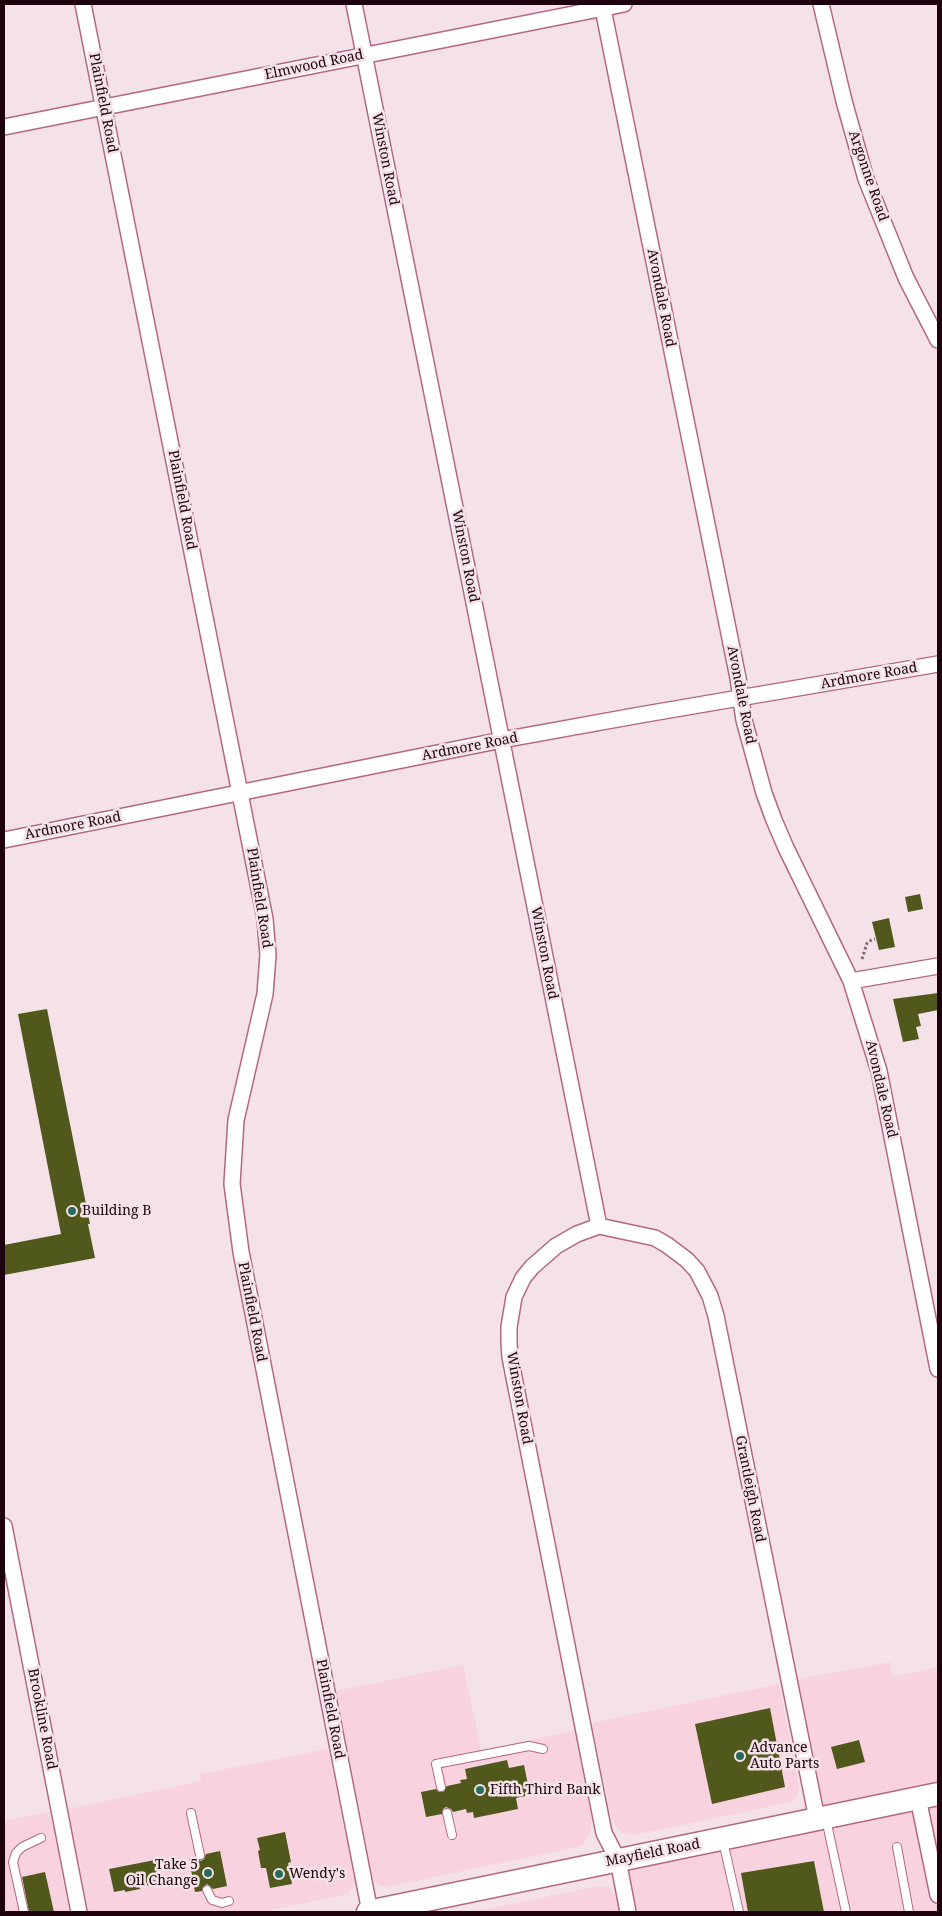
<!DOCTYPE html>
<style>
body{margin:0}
#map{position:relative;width:942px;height:1916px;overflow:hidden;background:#f4e2e8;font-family:"Noto Serif",serif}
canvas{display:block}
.frame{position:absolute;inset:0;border:5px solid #1e030e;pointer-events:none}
</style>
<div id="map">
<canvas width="942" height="1916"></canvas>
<div class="frame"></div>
</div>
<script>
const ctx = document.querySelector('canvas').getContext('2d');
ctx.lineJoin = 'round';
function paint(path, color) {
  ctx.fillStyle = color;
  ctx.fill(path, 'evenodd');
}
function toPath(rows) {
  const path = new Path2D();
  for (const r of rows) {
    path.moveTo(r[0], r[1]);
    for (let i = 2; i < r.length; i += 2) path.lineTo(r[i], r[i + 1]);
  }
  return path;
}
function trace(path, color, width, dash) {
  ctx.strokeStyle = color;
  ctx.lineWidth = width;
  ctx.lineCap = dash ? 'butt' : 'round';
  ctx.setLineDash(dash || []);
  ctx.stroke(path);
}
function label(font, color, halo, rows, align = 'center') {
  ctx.font = font + ' "Noto Serif",serif';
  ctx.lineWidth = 5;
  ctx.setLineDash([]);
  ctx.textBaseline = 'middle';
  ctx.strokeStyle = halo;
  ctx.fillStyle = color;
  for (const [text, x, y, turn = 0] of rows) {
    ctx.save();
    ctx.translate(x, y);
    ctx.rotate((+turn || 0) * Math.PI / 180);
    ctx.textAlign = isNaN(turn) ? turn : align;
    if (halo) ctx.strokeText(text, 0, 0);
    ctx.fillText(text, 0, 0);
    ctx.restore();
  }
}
const built = toPath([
 [890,1662,893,1677,938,1667,938,1912,628,1912,618,1860,816,1819,789,1681],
 [463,1665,481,1750,575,1731,592,1822,590,1835,583,1844,577,1847,386,1887,381,1886,376,1883,372,1873,336,1691],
 [779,1684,799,1786,796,1799,791,1802,634,1835,624,1833,618,1829,611,1816,592,1723],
 [328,1749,354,1879,353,1887,348,1894,261,1912,89,1912,68,1809,201,1781,200,1774],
 [50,1812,69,1912,4,1912,4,1821],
 [599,1886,607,1887,612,1891,615,1897,619,1912,473,1912]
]);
const building = toPath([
 [920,894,923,909,908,912,905,897],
 [889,918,895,947,879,950,872,922],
 [938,993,938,1010,918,1014,921,1026,916,1027,919,1039,903,1042,893,999],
 [47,1009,90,1224,88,1224,95,1258,4,1275,4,1245,61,1234,18,1014],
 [770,1708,785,1787,712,1804,695,1724],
 [859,1740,865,1762,837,1769,831,1747],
 [507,1760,509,1768,524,1765,530,1795,516,1798,518,1809,474,1818,473,1812,467,1813,466,1809,453,1812,451,1809,446,1807,443,1809,442,1814,426,1817,421,1792,436,1789,439,1792,443,1792,447,1786,461,1783,460,1780,467,1779,465,1769],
 [285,1832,291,1862,288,1863,292,1884,270,1888,266,1868,261,1868,258,1851,260,1850,257,1838],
 [220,1851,227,1886,213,1889,207,1884,203,1887,202,1891,195,1892,189,1858,195,1857,201,1861,204,1859,206,1854],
 [155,1860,160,1883,140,1887,140,1889,125,1892,125,1890,114,1892,109,1869],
 [814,1861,824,1912,748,1912,741,1873],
 [45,1872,54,1912,29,1912,22,1877]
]);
const path = toPath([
 [862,959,867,943,869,941,875,939]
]);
const lane = toPath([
 [441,1787,436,1764,529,1746,543,1749],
 [191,1813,200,1855],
 [447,1813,452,1835],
 [826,1819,846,1912],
 [723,1841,739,1912],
 [897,1847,909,1912],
 [207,1890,212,1900,222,1903,229,1901],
 [24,1912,13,1862,16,1853,22,1847,41,1838]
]);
const street = toPath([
 [83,4,265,919,268,955,265,994,236,1120,232,1184,241,1252,370,1912],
 [354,4,599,1226,577,1234,556,1246,532,1267,523,1278,514,1297,509,1327,509,1342,510,1357,604,1833,618,1860,628,1912],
 [602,4,738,678,744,720,764,793,774,820,786,848,851,981,879,1071,938,1369],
 [821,4,844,101,866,179,906,278,938,340],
 [4,127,624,4],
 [4,840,502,740,640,715,938,664],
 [851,981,938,966],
 [599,1226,655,1238,667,1245,687,1260,697,1271,710,1296,716,1316,817,1819],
 [4,1526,79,1912],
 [918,1798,938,1895]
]);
const primary = toPath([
 [368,1912,938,1794]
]);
const markers = [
 [72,1211,5,"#286b5d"],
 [740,1756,5,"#286b5d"],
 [480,1790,5,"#286b5d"],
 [208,1873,5,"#286b5d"],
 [279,1874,5,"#286b5d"]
];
const streetNames = [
 ["Elmwood Road",314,65,-12],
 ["Plainfield Road",103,103,79],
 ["Winston Road",385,159,79],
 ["Argonne Road",868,176,71],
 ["Avondale Road",661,298,79],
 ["Plainfield Road",182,500,79],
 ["Winston Road",465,556,79],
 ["Ardmore Road",869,676,-10],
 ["Avondale Road",741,695,79],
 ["Ardmore Road",470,747,-11],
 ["Ardmore Road",73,826,-11],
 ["Plainfield Road",259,898,81],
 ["Winston Road",544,953,79],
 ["Avondale Road",881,1089,77],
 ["Plainfield Road",252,1312,79],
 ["Winston Road",519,1398,80],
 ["Grantleigh Road",750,1489,79],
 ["Plainfield Road",330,1709,79],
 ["Brookline Road",42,1719,79],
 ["Mayfield Road",653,1853,-11]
];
const poiNames = [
 ["Building B",82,1211],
 ["Advance",750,1748],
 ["Auto Parts",750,1764],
 ["Fifth Third Bank",490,1790],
 ["Take 5",198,1865,"right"],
 ["Oil Change",198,1881,"right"],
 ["Wendy's",289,1874]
];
paint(built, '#f8d2de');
paint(building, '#50581c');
trace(lane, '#b36784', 10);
trace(street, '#b36784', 18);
trace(primary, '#b36784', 25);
trace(path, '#7f6870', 3, [2.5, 2.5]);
trace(lane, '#fff', 8);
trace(street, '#fff', 15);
trace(primary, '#fff', 22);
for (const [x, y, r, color] of markers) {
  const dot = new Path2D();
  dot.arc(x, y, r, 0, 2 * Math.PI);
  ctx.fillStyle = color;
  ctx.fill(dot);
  trace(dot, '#f4e2e8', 2);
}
label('14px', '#1e030e', '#f4e2e8', streetNames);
label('14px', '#1e030e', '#f4e2e8', poiNames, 'left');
</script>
